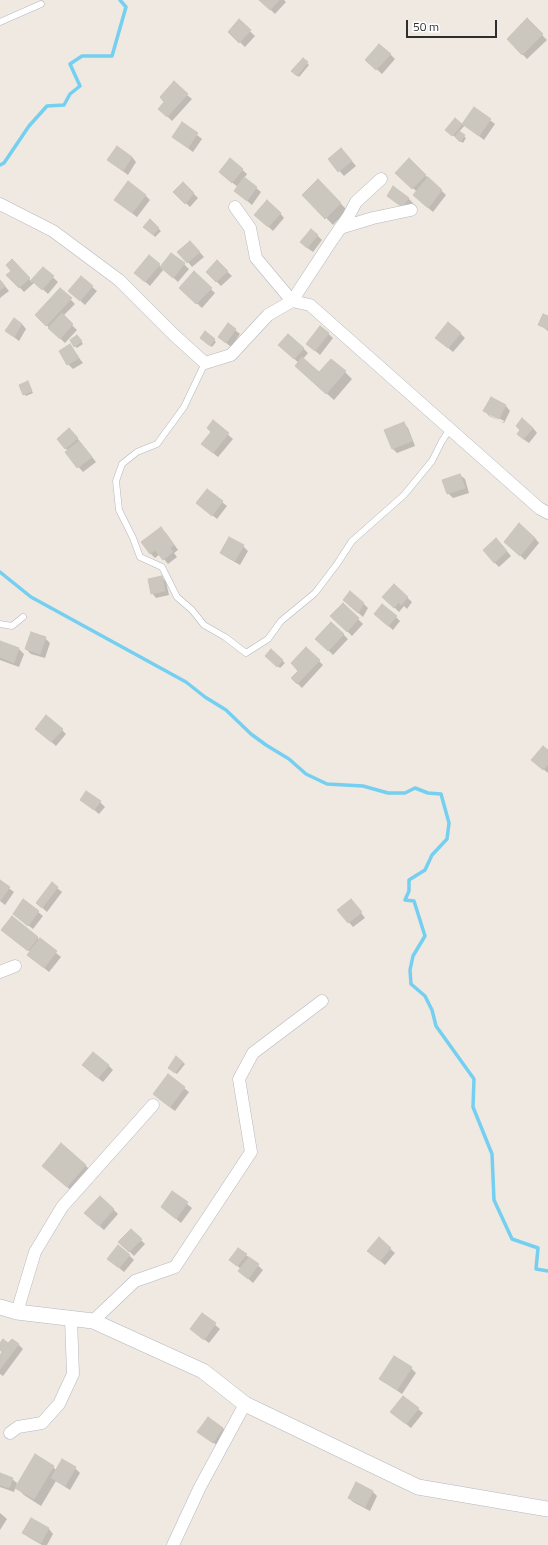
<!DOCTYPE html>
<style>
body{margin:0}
#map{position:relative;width:548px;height:1545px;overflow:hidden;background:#efe9e1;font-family:"Titillium Web",sans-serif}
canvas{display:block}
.scale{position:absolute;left:406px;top:20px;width:91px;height:18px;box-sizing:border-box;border:2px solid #2e2e2e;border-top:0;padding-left:5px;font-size:12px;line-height:14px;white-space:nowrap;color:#2e2e2e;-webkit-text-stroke:3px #fff;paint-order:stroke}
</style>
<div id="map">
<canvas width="548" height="1545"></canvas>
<div class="scale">50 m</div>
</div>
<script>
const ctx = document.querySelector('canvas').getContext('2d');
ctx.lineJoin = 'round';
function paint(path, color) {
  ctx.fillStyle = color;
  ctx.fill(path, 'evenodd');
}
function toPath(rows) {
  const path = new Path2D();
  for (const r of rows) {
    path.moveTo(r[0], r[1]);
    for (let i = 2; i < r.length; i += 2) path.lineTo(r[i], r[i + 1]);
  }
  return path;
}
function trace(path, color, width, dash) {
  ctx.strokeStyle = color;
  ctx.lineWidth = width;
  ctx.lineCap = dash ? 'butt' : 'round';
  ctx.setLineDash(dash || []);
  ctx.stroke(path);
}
const shadow = toPath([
 [260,0,284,0,286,2,275,14],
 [527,20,547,40,527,59,508,39],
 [239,21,255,36,245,47,229,32],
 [390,54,395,59,382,74,371,64],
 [303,59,309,65,299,77,293,71],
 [187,95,192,99,172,121,164,113],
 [475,109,495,124,484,140,465,125,459,132,466,138,463,143,446,130,455,119,462,125],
 [182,123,202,139,193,152,173,137],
 [346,154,356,166,344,176,329,159],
 [132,157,136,162,128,175,108,160],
 [230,159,247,174,244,178,261,192,252,205,240,195,238,187,225,177],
 [409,160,446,195,433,212,419,200,417,192,397,172],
 [318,181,347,210,333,225,304,195],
 [183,183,198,198,190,207,174,192],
 [145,195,150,200,137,217,120,204],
 [388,195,408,198,413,203,407,211],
 [280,213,284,218,273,231,260,219],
 [150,221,161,231,155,237,145,226],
 [317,235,322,240,313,252,306,247],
 [195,247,204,257,192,267,188,262],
 [12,261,32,282,43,268,58,282,48,294,35,282,24,292,8,275,13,271],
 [217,262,232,276,221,286,207,272],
 [184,264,189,269,178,282,164,269,150,286,135,273,159,265,161,267],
 [194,273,215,293,202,308,180,288],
 [0,280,9,291,0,298],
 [92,287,97,291,85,305,74,295],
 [60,289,75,304,63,316,77,330,65,343,36,315],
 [548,317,548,331,540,325],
 [22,324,26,329,19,341,6,331],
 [321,327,333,338,320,355,312,348],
 [235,330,240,334,231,347,219,337],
 [206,332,216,342,212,347,201,337],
 [460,333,465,338,453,352,441,342],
 [79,338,83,344,77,348,75,346],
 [70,346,83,363,73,369,68,364,60,352],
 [303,348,308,353,303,359,320,373,345,372,352,379,334,400,296,366,299,363,284,350],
 [27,382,33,393,26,396,24,394],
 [491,399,506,406,510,411,504,423,489,416,485,411],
 [489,413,504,421,503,423,489,415],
 [213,422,233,439,218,457,207,448,212,432],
 [404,423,408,428,415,446,397,453,392,448],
 [533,428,537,433,529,443,523,439],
 [74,434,96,462,83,472,66,453,68,451,58,439],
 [460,475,465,479,469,493,453,498,448,493],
 [222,502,227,506,217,519,197,503],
 [166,533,178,550,174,553,177,557,168,564,160,554,155,558,150,553],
 [535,538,539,543,525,560,510,546],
 [501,544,511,556,499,567,494,562],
 [243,546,248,551,240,565,226,557,221,553],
 [162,577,166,582,169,595,156,598,152,593],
 [394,585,412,602,407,609,404,606,399,612,384,597],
 [363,603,368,608,363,617,349,605],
 [343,604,363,624,352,636,332,616],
 [396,617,400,621,393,630,380,619],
 [332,623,348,639,333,655,317,639],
 [45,638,50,643,45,658,31,654,26,649],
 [0,642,19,649,24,654,19,667,0,660],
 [271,651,285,663,280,668,266,656],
 [319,661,323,665,302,688,292,678,300,671],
 [62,730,66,734,56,746,41,733],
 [548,751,548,773,537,764],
 [81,799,100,802,105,807,99,814],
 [0,882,14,892,5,905,0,901],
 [52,884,62,892,47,912,37,903],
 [355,905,365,918,353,927,339,911],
 [38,912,43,916,33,929,14,914],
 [12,917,61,957,49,972,28,955,31,952,7,934],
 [177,1058,185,1064,177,1074,171,1070],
 [108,1065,113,1070,103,1082,88,1070],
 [184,1088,189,1092,175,1111,159,1099],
 [85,1165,92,1172,74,1193,51,1173],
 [172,1192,192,1208,181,1223,162,1207],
 [113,1209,118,1214,104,1230,90,1218],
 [131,1230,145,1244,134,1256,120,1242],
 [379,1239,395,1253,385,1265,373,1255],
 [129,1255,134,1260,124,1272,113,1263],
 [246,1255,263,1270,253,1283,244,1275,241,1269,235,1264],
 [202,1314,220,1329,209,1343,196,1333],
 [18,1344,23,1349,3,1376,0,1374,0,1356,3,1352,0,1349,0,1345],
 [411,1368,416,1373,402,1394,380,1379],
 [418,1409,423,1413,411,1428,396,1416],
 [223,1428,227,1433,218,1446,199,1432],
 [53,1467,56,1470,75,1468,80,1473,70,1490,56,1481,41,1506,24,1495,17,1488],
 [0,1474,12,1479,17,1483,14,1492,0,1487],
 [356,1483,373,1492,377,1496,370,1511,353,1502,349,1498],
 [0,1513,7,1519,0,1530],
 [31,1519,49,1529,53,1534,47,1545,42,1545,28,1537,24,1533]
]);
const stream = toPath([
 [0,165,4,163,29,126,47,106,64,105,70,94,80,86,70,64,82,56,112,56,126,7,120,0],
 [0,572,31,597,186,682,205,697,226,710,251,734,266,745,289,759,306,774,327,784,363,786,388,793,405,793,415,788,428,793,441,794,449,823,447,839,432,855,425,870,409,880,409,891,405,900,414,901,425,936,413,956,410,970,411,984,425,996,432,1010,436,1026,474,1079,473,1107,492,1154,494,1200,512,1239,538,1248,536,1269,548,1271]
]);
const building = toPath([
 [259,0,279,0,270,10,259,0],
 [527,18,543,34,522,55,507,39,527,18],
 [239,19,251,30,239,43,228,32,239,19],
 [379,44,391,54,376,70,365,60,379,44],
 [303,58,308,62,297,76,291,71,303,58],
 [174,81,188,94,167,117,158,109,164,102,160,97,174,81],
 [474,107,491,119,479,136,462,124,474,107],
 [455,118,462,124,452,136,445,130,455,118],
 [182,122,198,133,188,148,172,137,182,122],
 [459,131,465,135,460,142,455,137,459,131],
 [117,146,132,157,123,171,107,160,117,146],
 [341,148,352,161,338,172,328,159,341,148],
 [230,158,243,169,232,183,219,172,230,158],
 [409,158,426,175,412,189,395,173,409,158],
 [244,177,257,187,247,201,234,191,244,177],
 [428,177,442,190,428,208,413,195,428,177],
 [318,179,341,203,325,219,302,195,318,179],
 [128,181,146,195,132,213,114,200,128,181],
 [183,182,194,193,185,204,173,192,183,182],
 [393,186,409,198,402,207,387,196,393,186],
 [267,200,281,213,268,227,254,215,267,200],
 [150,219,159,228,153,235,143,227,150,219],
 [311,229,318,235,307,248,300,242,311,229],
 [190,241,200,252,187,263,177,252,190,241],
 [171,253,185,263,173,278,160,267,171,253],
 [149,255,160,264,145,282,134,273,149,255],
 [12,259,30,278,19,288,6,275,11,271,6,265,12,259],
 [217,260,228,271,216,282,206,272,217,260],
 [43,267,54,276,42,290,31,280,43,267],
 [194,271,212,288,196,304,179,288,194,271],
 [81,276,93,286,80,301,68,291,81,276],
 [0,280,5,286,0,290,0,280],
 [60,288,72,298,46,326,35,315,60,288],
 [62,313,73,324,60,339,48,328,62,313],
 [543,314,548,316,548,329,538,325,543,314],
 [14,318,22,324,14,337,5,331,14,318],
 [448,322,461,333,448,348,435,338,448,322],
 [228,323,236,329,226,343,218,337,228,323],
 [320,326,329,333,315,351,306,344,320,326],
 [205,331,215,339,210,346,200,338,205,331],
 [288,334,304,348,294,359,278,345,288,334],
 [77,335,82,341,74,347,70,340,77,335],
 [70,344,79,358,67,365,59,351,70,344],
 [302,357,319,372,331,359,346,371,326,394,295,366,302,357],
 [28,381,32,391,23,395,19,385,28,381],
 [491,397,506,405,499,419,483,411,491,397],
 [522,418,533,428,523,439,517,434,520,430,516,426,522,418],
 [213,420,229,433,213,453,201,444,211,432,207,428,213,420],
 [404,422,412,441,392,449,384,430,404,422],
 [69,428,78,438,65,449,57,439,69,428],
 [79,441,92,457,77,468,65,452,79,441],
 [460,474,465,488,447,494,442,480,460,474],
 [207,489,223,501,212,516,196,503,207,489],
 [519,523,535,538,520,556,504,542,519,523],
 [161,527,174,545,170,548,173,552,163,560,155,550,150,554,141,542,161,527],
 [229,537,244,545,235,561,220,553,229,537],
 [496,538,507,551,494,563,483,550,496,538],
 [162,576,165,591,151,594,148,579,162,576],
 [394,584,408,597,401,605,399,602,394,608,382,597,394,584],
 [350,591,364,603,358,613,343,600,350,591],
 [343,603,359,618,347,632,330,616,343,603],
 [382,604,397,616,388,626,374,614,382,604],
 [331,622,344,634,328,651,315,639,331,622],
 [31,632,46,637,40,654,25,649,31,632],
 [0,641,19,648,14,663,0,657,0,641],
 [306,647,320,660,297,684,291,678,298,671,291,663,306,647],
 [271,649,283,660,277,667,265,656,271,649],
 [46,715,63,729,51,742,35,729,46,715],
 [543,746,548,750,548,764,543,770,531,760,543,746],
 [86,791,101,801,94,810,80,800,86,791],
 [0,880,10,887,0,901,0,880],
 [52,882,58,887,42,908,36,903,52,882],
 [23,899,39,911,28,926,13,914,23,899],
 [351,899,362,912,348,923,337,910,351,899],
 [12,916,38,937,28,951,1,930,12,916],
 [40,938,57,951,44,968,27,955,40,938],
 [93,1052,109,1065,98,1078,82,1065,93,1052],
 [176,1056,183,1062,175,1073,168,1068,176,1056],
 [168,1074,185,1087,170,1107,153,1094,168,1074],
 [61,1143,86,1165,67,1187,42,1166,61,1143],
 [172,1191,188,1202,176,1219,161,1207,172,1191],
 [100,1196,114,1209,99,1226,84,1213,100,1196],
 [131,1229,142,1239,129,1252,118,1242,131,1229],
 [379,1237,391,1248,380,1261,367,1251,379,1237],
 [118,1245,130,1255,119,1268,107,1259,118,1245],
 [238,1248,247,1254,237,1266,229,1260,238,1248],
 [249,1257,259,1264,248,1279,238,1271,249,1257],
 [202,1313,216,1323,204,1340,190,1329,202,1313],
 [3,1339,8,1343,12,1339,19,1344,0,1369,0,1355,2,1352,0,1350,0,1343,3,1339],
 [394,1356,412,1367,397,1390,379,1379,394,1356],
 [403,1396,419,1408,406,1424,390,1412,403,1396],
 [208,1417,223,1428,213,1443,197,1432,208,1417],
 [35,1454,54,1466,34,1499,15,1488,35,1454],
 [62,1459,76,1467,65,1486,51,1478,62,1459],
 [0,1473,13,1478,9,1488,0,1485,0,1473],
 [356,1482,373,1491,365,1507,348,1498,356,1482],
 [31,1518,49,1528,41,1543,22,1533,31,1518]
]);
const service = toPath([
 [0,22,41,4],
 [205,363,184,407,157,444,137,452,122,464,116,481,119,510,133,538,140,557,162,567,177,597,192,610,204,625,225,637,246,653,268,639,281,621,315,593,337,564,352,541,404,495,432,461,442,441,450,429],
 [0,624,12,626,23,617]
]);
const minor = toPath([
 [0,204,53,231,119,280,173,334,205,363,231,355,268,315,292,301,310,305,539,508,548,513],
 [235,207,250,228,256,258,292,301,332,240,348,217,356,202,381,179],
 [340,228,373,218,411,210],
 [0,972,15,966],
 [17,1312,35,1252,62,1207,153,1105],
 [93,1321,135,1281,175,1267,251,1152,239,1079,253,1053,322,1001],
 [10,1433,18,1427,42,1423,59,1404,73,1374,71,1319],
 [173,1545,200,1487,245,1404]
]);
const tertiary = toPath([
 [0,1307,17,1312,93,1321,203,1371,245,1404,418,1487,548,1509]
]);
paint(shadow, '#0003');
trace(stream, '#75cff0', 3.5);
paint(building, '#cbc7bf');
trace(building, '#cbc5ba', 1);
trace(service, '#b4b7c1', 7);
trace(minor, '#b4b7c1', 13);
trace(tertiary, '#b4b7c1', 16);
trace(service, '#fff', 6);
trace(minor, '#fff', 12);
trace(tertiary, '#fff', 15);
</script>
